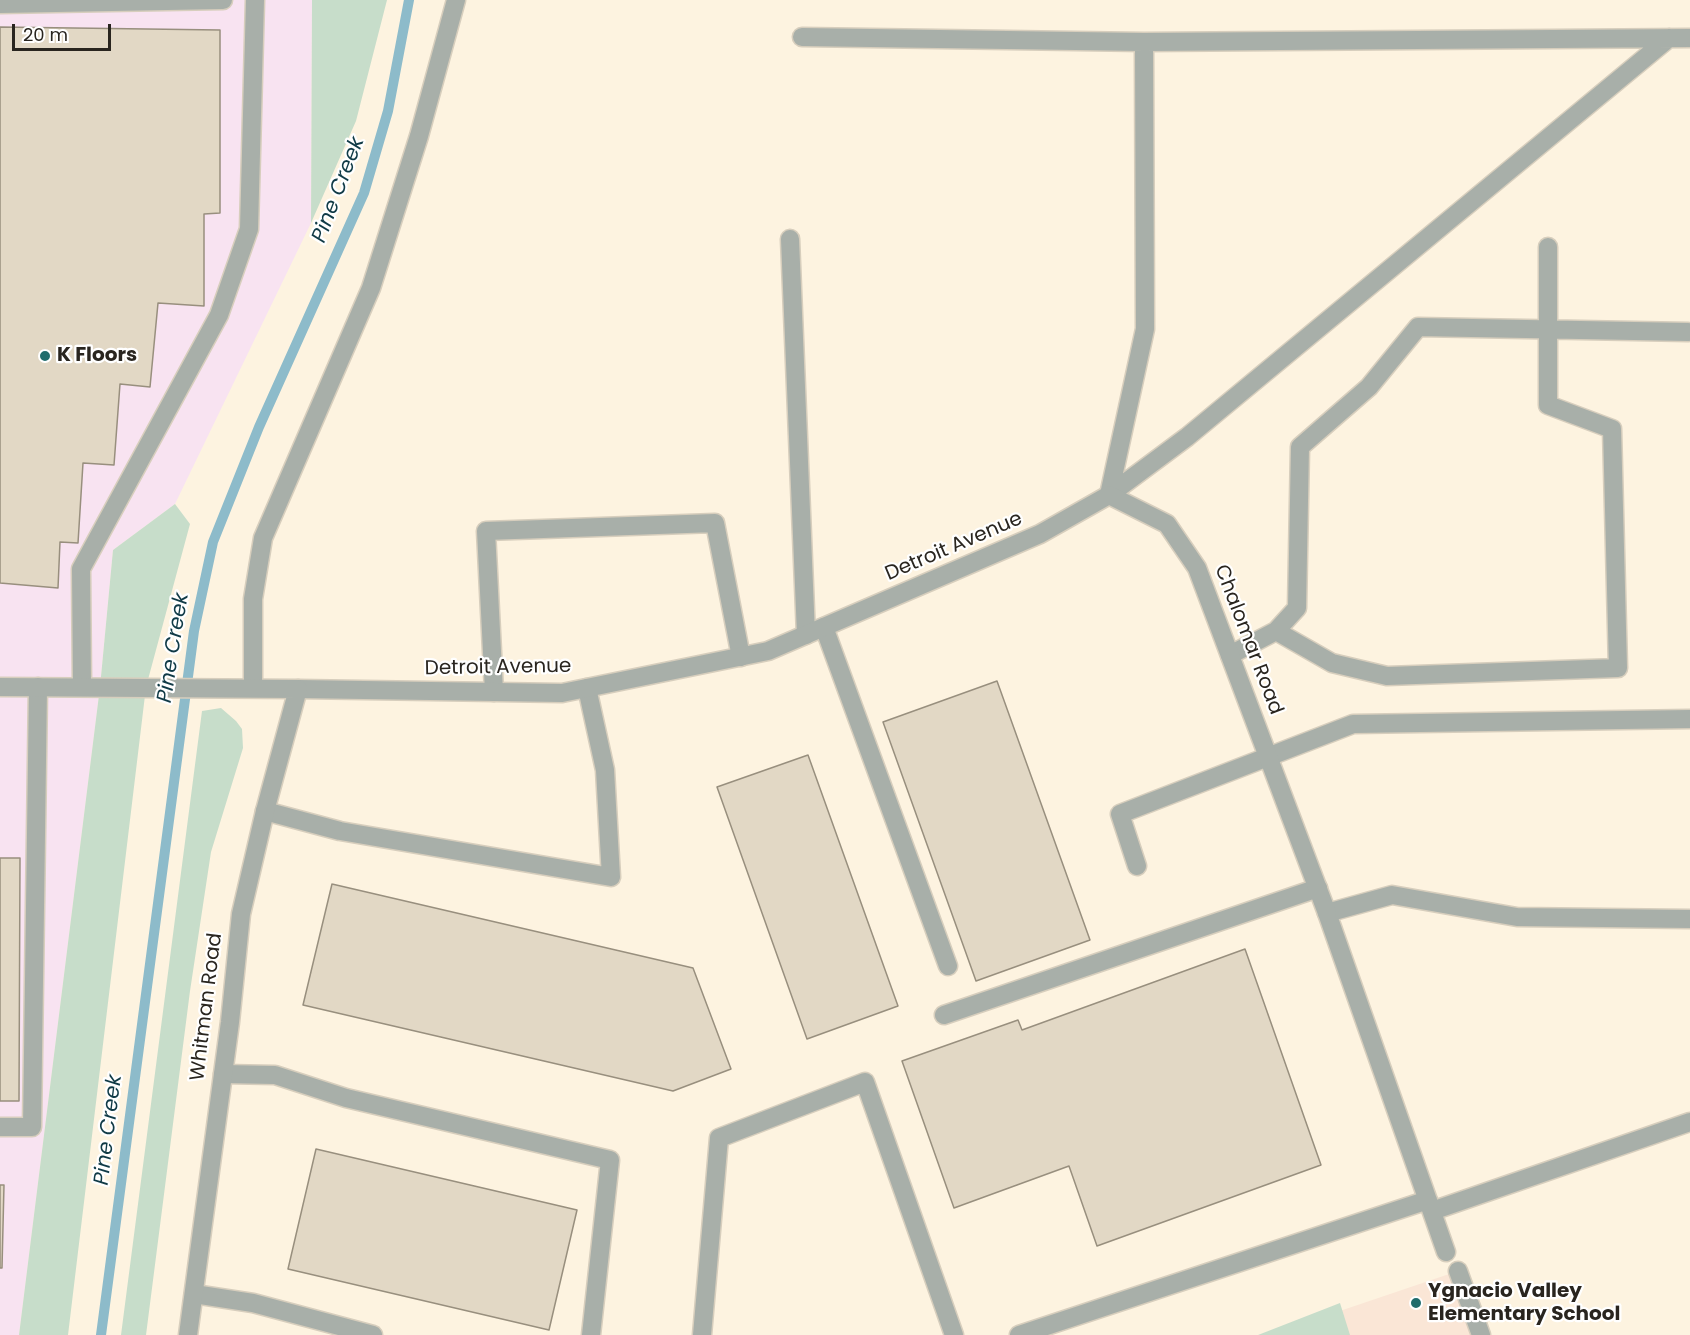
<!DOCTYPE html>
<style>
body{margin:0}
#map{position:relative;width:1690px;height:1335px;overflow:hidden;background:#fdf3e0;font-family:Poppins,sans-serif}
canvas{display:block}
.scale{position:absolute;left:12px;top:24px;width:99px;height:27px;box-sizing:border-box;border:3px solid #29251f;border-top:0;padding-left:8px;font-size:18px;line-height:21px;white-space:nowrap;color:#29251f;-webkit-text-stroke:4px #fff;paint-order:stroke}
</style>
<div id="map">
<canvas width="1690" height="1335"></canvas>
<div class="scale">20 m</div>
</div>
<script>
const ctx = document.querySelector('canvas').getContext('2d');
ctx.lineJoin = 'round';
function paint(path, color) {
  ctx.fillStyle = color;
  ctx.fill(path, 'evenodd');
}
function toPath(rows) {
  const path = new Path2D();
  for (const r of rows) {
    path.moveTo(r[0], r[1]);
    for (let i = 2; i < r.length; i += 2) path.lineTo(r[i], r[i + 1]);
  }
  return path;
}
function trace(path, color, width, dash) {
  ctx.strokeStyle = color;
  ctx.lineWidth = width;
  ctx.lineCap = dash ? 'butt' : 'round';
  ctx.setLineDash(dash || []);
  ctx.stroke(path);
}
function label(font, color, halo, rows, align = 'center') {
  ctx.font = font + ' Poppins,sans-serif';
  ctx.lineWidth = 4.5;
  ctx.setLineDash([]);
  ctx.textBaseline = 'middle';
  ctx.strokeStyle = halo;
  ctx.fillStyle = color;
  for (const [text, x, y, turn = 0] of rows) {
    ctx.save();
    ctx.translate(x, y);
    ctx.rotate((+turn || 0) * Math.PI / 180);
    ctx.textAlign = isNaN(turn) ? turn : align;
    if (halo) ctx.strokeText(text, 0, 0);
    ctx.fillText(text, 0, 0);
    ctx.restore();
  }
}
const industrial = toPath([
 [0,0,312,0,311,223,175,504,113,550,100,687,19,1335,0,1335]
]);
const education = toPath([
 [1458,1271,1481,1335,1269,1335]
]);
const green = toPath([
 [312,0,387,0,356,121,311,223],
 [175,504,190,524,146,687,68,1335,19,1335,100,687,113,550],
 [221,708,236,721,242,729,243,748,211,852,190,991,146,1335,121,1335,202,711],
 [1340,1303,1350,1335,1258,1335]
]);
const stream = toPath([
 [101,1335,194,631,213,542,259,427,364,193,388,111,409,0]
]);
const building = toPath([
 [0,27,220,30,220,213,204,214,204,306,158,303,150,387,120,384,114,465,83,463,78,543,60,542,58,588,0,583,0,27],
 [997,681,1090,940,976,981,883,722,997,681],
 [808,755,898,1006,807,1039,717,787,808,755],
 [0,858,20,858,19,1101,0,1101,0,858],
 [332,884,693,968,731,1069,673,1091,303,1005,332,884],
 [1245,949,1321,1165,1097,1246,1069,1166,954,1208,902,1061,1018,1020,1022,1030,1245,949],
 [316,1149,577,1210,549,1330,288,1269,316,1149],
 [0,1185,4,1185,2,1268,0,1268,0,1185]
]);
const service = toPath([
 [0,4,223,0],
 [802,37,1144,42,1690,38],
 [790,239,806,635],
 [1109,495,1187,437,1669,38],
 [1109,495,1145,329,1144,42],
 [824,627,948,966],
 [1276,631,1332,663,1387,676,1618,668,1612,429,1548,405,1548,247],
 [1230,655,1276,631,1297,608,1300,447,1369,387,1418,327,1688,332],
 [82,687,81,569,219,315,249,229,255,0],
 [253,688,253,599,263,538,371,288,419,136,456,0],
 [494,692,486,531,715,523,741,657],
 [265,811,340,831,611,877,605,770,587,688],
 [1137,866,1120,814,1353,724,1690,719],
 [944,1015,1318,888],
 [223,1074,275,1075,346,1098,610,1160,591,1335],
 [0,1127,32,1127,38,687],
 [1432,1211,1690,1122],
 [1446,1252,1327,913,1392,895,1517,917,1690,919],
 [194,1294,253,1303,373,1335],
 [702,1335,719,1138,865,1082,954,1335],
 [1019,1335,1428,1200]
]);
const minor = toPath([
 [298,689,562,693,768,651,1040,534,1109,495,1167,524,1197,568,1327,913],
 [1458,1271,1481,1335]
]);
const tertiary = toPath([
 [0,687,298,689,265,811,241,914,230,1022,188,1335]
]);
const markers = [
 [45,356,6,"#206c6c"],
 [1416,1303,6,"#206c6c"]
];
const poiNames = [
 ["K Floors",57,356],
 ["Ygnacio Valley",1428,1292],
 ["Elementary School",1428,1315]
];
const streetNames = [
 ["Detroit Avenue",954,547,-23],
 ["Chalomar Road",1248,640,69],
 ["Detroit Avenue",498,668,-1],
 ["Whitman Road",207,1007,-83]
];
const waterNames = [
 ["Pine Creek",339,190,-69],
 ["Pine Creek",174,648,-81],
 ["Pine Creek",109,1130,-83]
];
paint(industrial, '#f8e3f1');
paint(education, '#fae6d6');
paint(green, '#c7ddca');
trace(stream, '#8dbbca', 10);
paint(building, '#e2d8c5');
trace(building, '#988f7e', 1.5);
trace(service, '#d7cebd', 21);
trace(minor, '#d7cebd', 21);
trace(tertiary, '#d7cebd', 21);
trace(service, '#a8afa9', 18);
trace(minor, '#a8afa9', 18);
trace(tertiary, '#a8afa9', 18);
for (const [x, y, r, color] of markers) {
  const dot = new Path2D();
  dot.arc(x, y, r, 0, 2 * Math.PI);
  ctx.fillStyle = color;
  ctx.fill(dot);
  trace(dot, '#fff', 2);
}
label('bold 20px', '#29251f', '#fff', poiNames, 'left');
label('20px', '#29251f', '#fff', streetNames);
label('italic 21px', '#103a46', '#fff', waterNames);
</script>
